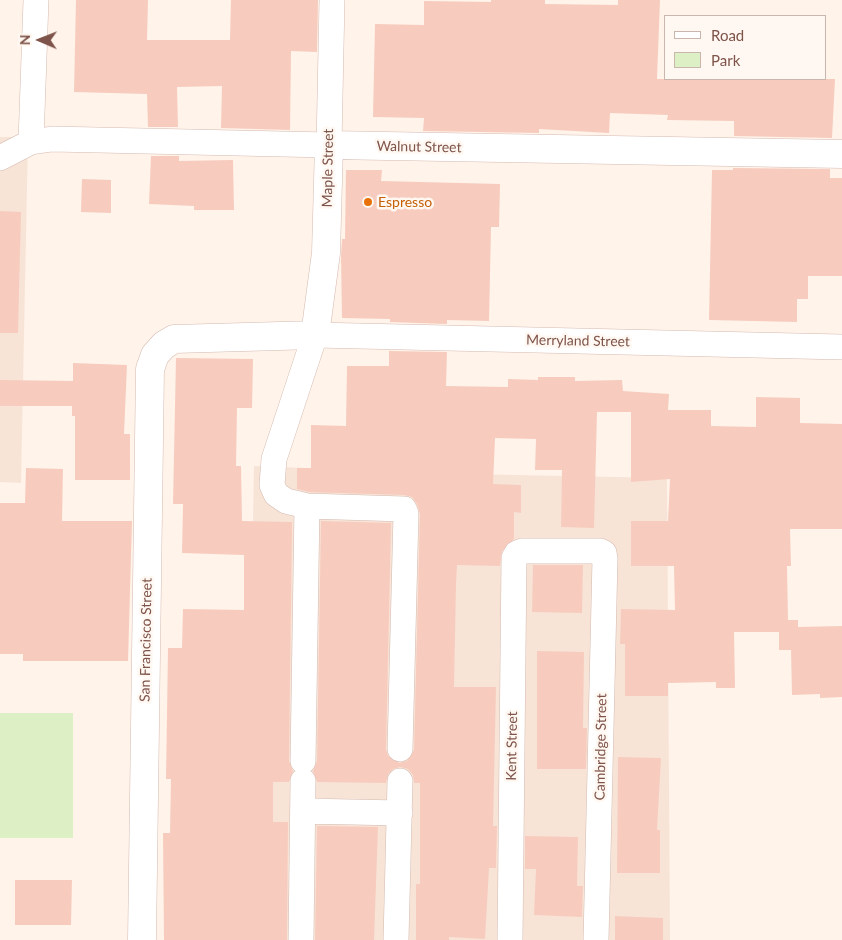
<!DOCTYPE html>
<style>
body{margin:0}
#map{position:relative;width:842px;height:940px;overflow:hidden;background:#fff3ea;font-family:Lato,sans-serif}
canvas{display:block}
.legend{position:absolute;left:664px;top:15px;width:162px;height:65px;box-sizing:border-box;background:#fff8f2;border:1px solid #cbb6ae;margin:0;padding:6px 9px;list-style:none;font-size:15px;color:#7e5349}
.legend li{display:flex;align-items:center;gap:10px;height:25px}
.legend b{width:25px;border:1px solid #cbb6ae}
.north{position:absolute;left:15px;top:15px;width:50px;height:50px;-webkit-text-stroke:4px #fff8f2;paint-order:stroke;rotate:271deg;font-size:14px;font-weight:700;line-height:20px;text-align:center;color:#7e5349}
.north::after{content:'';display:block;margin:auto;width:18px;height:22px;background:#7e5349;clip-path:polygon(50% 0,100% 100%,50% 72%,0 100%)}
</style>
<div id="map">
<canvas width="842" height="940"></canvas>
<ul class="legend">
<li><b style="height:6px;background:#fff"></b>Road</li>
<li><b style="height:14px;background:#ddefc5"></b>Park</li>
</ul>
<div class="north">N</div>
</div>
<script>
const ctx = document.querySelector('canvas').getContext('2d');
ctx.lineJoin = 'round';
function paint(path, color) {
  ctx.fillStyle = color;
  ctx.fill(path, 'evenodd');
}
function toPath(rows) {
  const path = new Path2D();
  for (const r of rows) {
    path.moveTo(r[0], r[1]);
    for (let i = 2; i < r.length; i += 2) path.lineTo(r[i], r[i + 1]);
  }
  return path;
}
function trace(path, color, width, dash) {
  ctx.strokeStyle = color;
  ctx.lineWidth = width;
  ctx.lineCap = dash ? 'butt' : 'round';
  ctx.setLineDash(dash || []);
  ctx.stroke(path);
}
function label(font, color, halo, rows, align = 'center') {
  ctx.font = font + ' Lato,sans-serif';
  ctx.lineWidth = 5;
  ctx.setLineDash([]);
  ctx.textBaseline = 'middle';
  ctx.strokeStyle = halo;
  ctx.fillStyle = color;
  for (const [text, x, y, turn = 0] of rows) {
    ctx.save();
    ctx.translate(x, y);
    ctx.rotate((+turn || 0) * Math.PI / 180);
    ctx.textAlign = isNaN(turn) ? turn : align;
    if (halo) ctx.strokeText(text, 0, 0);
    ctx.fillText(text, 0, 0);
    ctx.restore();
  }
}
const residential = toPath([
 [0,137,28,137,21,483,0,482],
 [254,466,465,474,667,478,670,940,245,940]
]);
const green = toPath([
 [0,713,73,713,73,838,0,838]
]);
const building = toPath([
 [76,0,148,0,147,40,230,40,231,0,318,0,317,52,291,51,290,130,221,128,222,86,177,87,178,127,148,127,147,94,74,92],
 [491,0,545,0,545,4,618,5,618,0,660,0,657,79,835,79,832,138,734,136,734,121,667,120,668,115,610,113,609,133,539,129,539,133,423,131,424,118,373,117,375,24,424,25,424,1,491,2],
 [151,156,179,156,179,161,233,160,234,210,194,210,194,206,149,204],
 [733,168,830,169,830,178,842,178,842,276,808,276,808,299,797,299,797,322,709,320,712,170,733,170],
 [346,170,382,170,381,181,500,184,499,227,491,227,489,321,447,320,447,324,390,322,390,319,342,318,341,256,342,239,345,239],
 [82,179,111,180,111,213,81,212],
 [0,211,21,212,18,333,0,333],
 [389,351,447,352,446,386,508,387,508,379,538,380,538,377,575,377,575,381,622,380,623,391,669,394,668,410,711,410,711,426,756,427,756,397,800,398,800,423,842,424,842,529,790,529,791,566,787,566,788,620,798,620,798,627,842,626,842,697,820,698,820,694,792,695,791,650,779,650,779,632,734,632,735,688,716,688,716,682,668,683,668,696,625,696,625,644,620,644,621,609,675,610,674,566,631,566,631,521,668,521,670,479,631,482,631,412,597,412,594,528,561,527,562,470,535,470,536,439,495,438,493,484,521,485,521,513,514,512,514,539,502,551,500,566,457,565,456,584,454,687,496,687,493,826,497,826,496,868,489,868,485,939,449,937,449,940,416,940,416,884,420,884,420,783,414,783,413,775,408,769,400,767,393,769,388,774,386,783,317,782,313,771,317,761,321,521,391,523,386,749,388,756,399,763,407,761,414,750,420,514,417,504,412,497,404,495,309,492,297,489,297,468,311,468,311,425,346,426,347,366,389,366],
 [176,358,253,359,252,408,237,408,236,466,241,466,242,521,292,522,289,761,293,771,289,782,273,782,273,822,288,822,287,940,164,940,163,833,170,833,171,779,166,779,168,648,182,648,183,609,244,610,244,555,182,553,183,504,173,504],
 [73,363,127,365,124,434,130,434,130,480,75,480,75,416,72,416,72,406,0,406,0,380,73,381],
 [26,468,63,469,62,521,132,521,128,661,23,661,23,654,0,654,0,503,25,503],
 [533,565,583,565,582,613,532,612],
 [537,651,584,652,583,728,587,728,586,769,537,769],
 [618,757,661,758,657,830,660,830,660,873,617,873],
 [317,826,378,827,374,940,315,940],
 [525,836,578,837,577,886,583,886,582,917,534,915,536,869,525,869],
 [15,880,72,880,71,925,15,925],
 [615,916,663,918,663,940,615,940]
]);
const minor = toPath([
 [31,142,36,0],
 [0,158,31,142,52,139,329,145,332,0],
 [400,749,406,514,404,509,307,506,286,501,276,494,272,485,274,459,315,335,842,347],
 [303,761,307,506],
 [303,811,400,813],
 [301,940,303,781],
 [396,940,400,781],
 [510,940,514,558,517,553,522,551,600,551,604,553,605,559,596,940]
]);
const tertiary = toPath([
 [142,940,150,369,155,355,164,345,174,339,315,335,326,253,329,145,842,154]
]);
const markers = [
 [368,202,5,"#e8710a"]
];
const streetNames = [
 ["Walnut Street",419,147,1],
 ["Maple Street",328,168,-89],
 ["Merryland Street",578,341,1],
 ["San Francisco Street",146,640,-89],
 ["Kent Street",512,746,-89],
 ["Cambridge Street",601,747,-89]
];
const foodNames = [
 ["Espresso",378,202]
];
paint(residential, '#f7e4d7');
paint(green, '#ddefc5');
paint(building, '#f7ccbe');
trace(minor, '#d5bab0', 26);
trace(tertiary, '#d5bab0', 29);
trace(minor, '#fff', 25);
trace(tertiary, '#fff', 28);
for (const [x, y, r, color] of markers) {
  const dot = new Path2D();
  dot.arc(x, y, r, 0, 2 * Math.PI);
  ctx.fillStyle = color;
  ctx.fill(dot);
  trace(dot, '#fff8f2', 2);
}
label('14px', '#7e5349', '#fff8f2', streetNames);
label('14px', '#c56008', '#fff8f2', foodNames, 'left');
</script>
